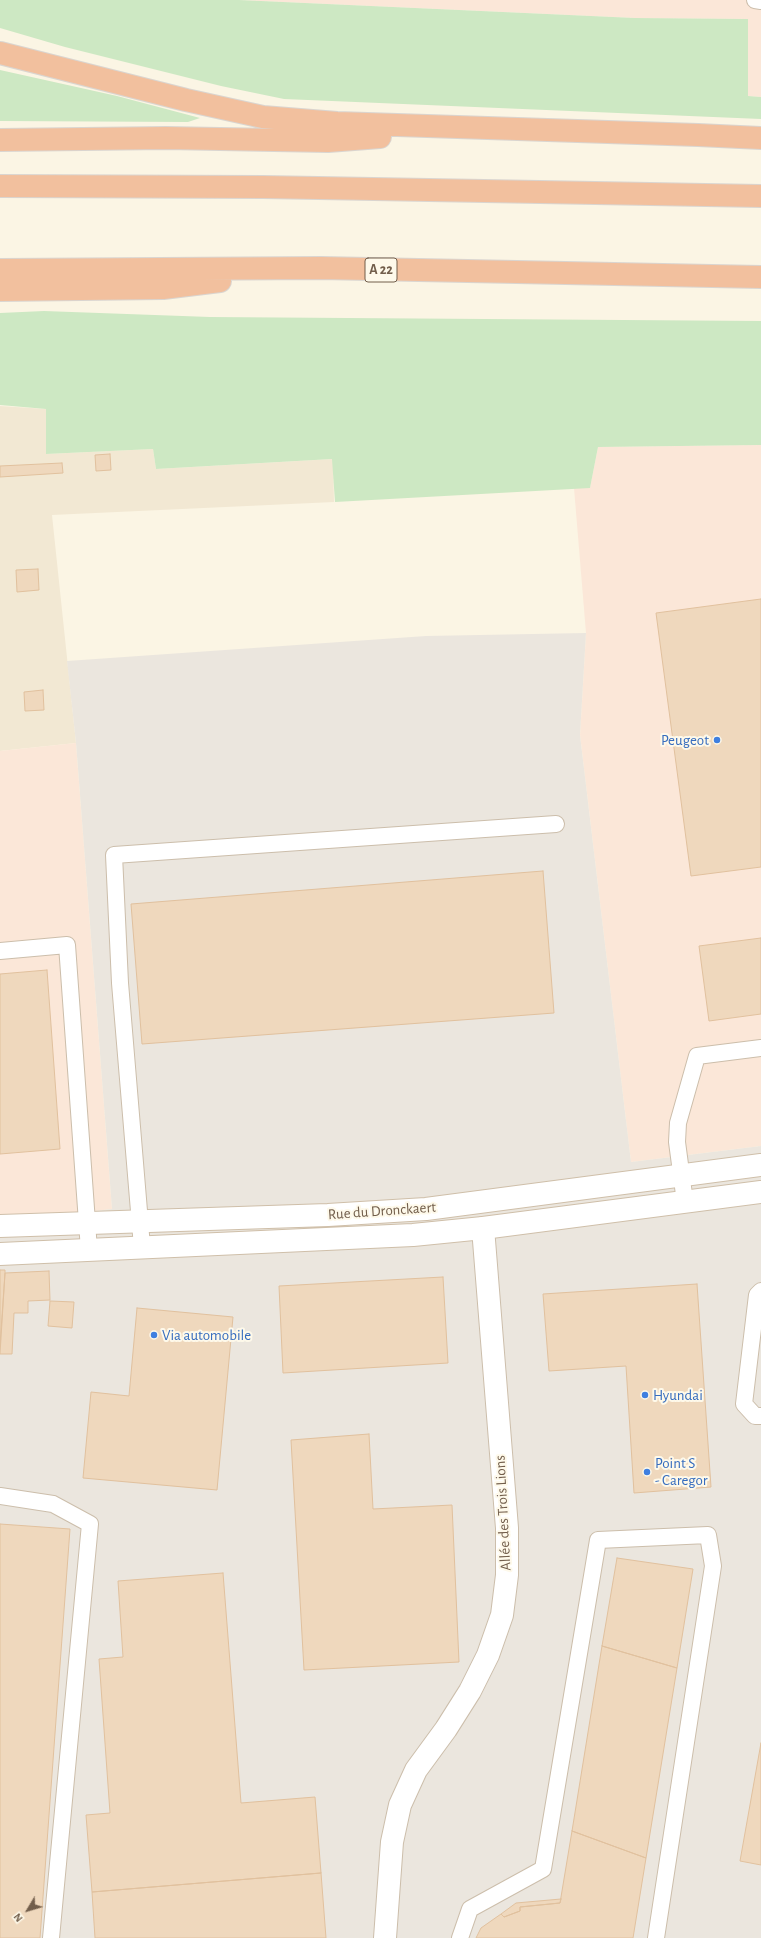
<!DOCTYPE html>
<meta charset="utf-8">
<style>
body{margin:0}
#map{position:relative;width:761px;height:1938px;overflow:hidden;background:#fbf5e4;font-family:"Alegreya Sans",sans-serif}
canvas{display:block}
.north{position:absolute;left:8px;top:1890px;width:40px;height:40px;-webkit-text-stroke:3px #fef9ea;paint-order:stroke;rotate:232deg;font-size:11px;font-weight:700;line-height:16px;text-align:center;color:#725e4b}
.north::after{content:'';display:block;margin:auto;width:14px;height:18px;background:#725e4b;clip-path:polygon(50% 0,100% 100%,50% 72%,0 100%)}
</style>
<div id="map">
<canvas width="761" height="1938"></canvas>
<div class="north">N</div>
</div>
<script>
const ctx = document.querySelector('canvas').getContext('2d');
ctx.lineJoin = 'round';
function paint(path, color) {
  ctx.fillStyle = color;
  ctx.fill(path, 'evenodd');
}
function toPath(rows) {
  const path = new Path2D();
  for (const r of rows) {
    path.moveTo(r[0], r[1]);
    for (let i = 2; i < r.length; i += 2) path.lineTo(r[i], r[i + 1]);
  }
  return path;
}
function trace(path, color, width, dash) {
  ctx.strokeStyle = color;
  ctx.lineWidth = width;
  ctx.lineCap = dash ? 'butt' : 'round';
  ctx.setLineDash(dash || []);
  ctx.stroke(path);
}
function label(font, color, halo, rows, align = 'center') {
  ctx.font = font + ' "Alegreya Sans",sans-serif';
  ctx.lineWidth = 4;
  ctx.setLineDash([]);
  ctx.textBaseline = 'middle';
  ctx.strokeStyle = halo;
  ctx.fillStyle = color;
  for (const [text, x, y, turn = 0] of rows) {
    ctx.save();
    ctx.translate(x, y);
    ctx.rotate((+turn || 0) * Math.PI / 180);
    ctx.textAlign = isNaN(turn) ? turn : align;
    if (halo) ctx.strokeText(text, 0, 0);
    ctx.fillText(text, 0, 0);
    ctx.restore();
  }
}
const residential = toPath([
 [0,406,46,409,46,454,153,449,156,469,333,459,334,502,52,515,76,743,0,751]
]);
const commercial = toPath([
 [239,0,761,0,761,97,748,96,748,19,635,18],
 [761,445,761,1146,631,1162,580,735,586,633,574,488,590,488,598,447],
 [76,743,112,1209,0,1222,0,751]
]);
const industrial = toPath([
 [586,633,580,735,631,1162,761,1146,761,1938,0,1938,0,1222,112,1209,76,743,67,661,426,636]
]);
const green = toPath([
 [0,0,239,0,635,18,748,19,748,96,761,97,761,119,284,99,221,86,65,47,0,28],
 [0,70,117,96,200,118,188,122,0,121],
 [44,311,210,317,761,321,761,445,598,447,590,488,335,502,332,459,156,469,153,449,46,454,46,409,0,405,0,313]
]);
const building = toPath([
 [110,454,111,470,96,471,95,455,110,454],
 [62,463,63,473,0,477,0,466,62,463],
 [38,569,39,590,17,592,16,570,38,569],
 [761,599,761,867,691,876,656,613,761,599],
 [43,690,44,710,25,711,24,692,43,690],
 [543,871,554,1013,142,1044,131,904,543,871],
 [761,938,761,1014,709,1021,699,946,761,938],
 [47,970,60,1149,0,1154,0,974,47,970],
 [0,1270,5,1270,5,1273,0,1345,0,1270],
 [49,1271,50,1300,28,1301,28,1313,14,1313,12,1354,0,1354,5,1273,49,1271],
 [443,1277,448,1363,283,1373,279,1286,443,1277],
 [697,1284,711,1487,634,1493,626,1366,549,1371,543,1294,697,1284],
 [50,1301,74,1302,72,1328,48,1326,50,1301],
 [137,1308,233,1317,217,1490,83,1478,91,1392,129,1396,137,1308],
 [369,1434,373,1509,452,1505,459,1662,304,1670,291,1440,369,1434],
 [0,1524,70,1529,40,1938,0,1938,0,1524],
 [617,1558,693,1569,677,1668,602,1646,617,1558],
 [223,1573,241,1803,315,1797,321,1873,92,1892,86,1815,110,1813,99,1659,123,1657,118,1581,223,1573],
 [602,1646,677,1668,646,1858,572,1831,602,1646],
 [761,1743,761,1865,740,1861,761,1743],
 [572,1831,646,1858,633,1938,476,1938,481,1928,501,1914,504,1917,520,1911,520,1907,560,1903,572,1831],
 [321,1873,326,1938,95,1938,92,1892,321,1873],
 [561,1899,560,1903,520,1907,520,1911,504,1917,501,1914,516,1903,561,1899]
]);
const lane = toPath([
 [755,0,761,1],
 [0,951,67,945,89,1250],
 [685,1202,677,1142,678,1123,697,1056,761,1048],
 [142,1247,120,983,114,855,556,824],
 [761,1291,757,1295,744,1404,755,1416,761,1416],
 [0,1496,53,1504,90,1524,51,1938],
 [460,1938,470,1909,543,1869,598,1540,708,1535,713,1566,656,1938]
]);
const street = toPath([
 [385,1938,392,1842,400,1805,416,1770,446,1729,470,1691,488,1655,502,1615,507,1575,507,1528,483,1228]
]);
const secondary = toPath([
 [0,1226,328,1215,426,1209,761,1165],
 [0,1254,413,1235,483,1228,761,1192]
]);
const highway = toPath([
 [0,53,186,100,263,117,337,123,698,135,761,138],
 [0,140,166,138,328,141,380,137],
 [0,186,263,187,761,196],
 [0,270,321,268,761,277],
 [0,290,163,288,220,281]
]);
const markers = [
 [717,740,4,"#3f7fe0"],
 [154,1335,4,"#3f7fe0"],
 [645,1395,4,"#3f7fe0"],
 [647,1472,4,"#3f7fe0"]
];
const shields = [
 [381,270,32]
];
const shieldNames = [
 ["A 22",381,270]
];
const shopNames = [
 ["Peugeot",709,740,"right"],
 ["Via automobile",162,1335],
 ["Hyundai",653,1395],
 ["Point S",655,1463],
 ["- Caregor",655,1480]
];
const streetNames = [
 ["Rue du Dronckaert",382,1211,-4],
 ["Allée des Trois Lions",503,1513,-93]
];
paint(residential, '#f2e8d3');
paint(commercial, '#fbe7d8');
paint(industrial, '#ebe6de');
paint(green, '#cde8c3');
paint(building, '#efd8bd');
trace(building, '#e1c19e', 1);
trace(lane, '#ccbeab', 18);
trace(street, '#ccbeab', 24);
trace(secondary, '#cfbfa9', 24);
trace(highway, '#dad5d0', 24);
trace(lane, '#fff', 16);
trace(street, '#fff', 22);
trace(secondary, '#fff', 22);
trace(highway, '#f2c09e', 22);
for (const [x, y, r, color] of markers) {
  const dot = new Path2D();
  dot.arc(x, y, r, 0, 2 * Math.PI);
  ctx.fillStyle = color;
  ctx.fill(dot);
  trace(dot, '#fef9ea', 1.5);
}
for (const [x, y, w] of shields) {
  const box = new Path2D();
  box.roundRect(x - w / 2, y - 12, w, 24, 3);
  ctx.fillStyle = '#fef9ea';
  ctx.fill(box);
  trace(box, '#725e4b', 1);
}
label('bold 14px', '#725e4b', null, shieldNames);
label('15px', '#366cbe', '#fef9ea', shopNames, 'left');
label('15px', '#725e4b', '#fef9ea', streetNames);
</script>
